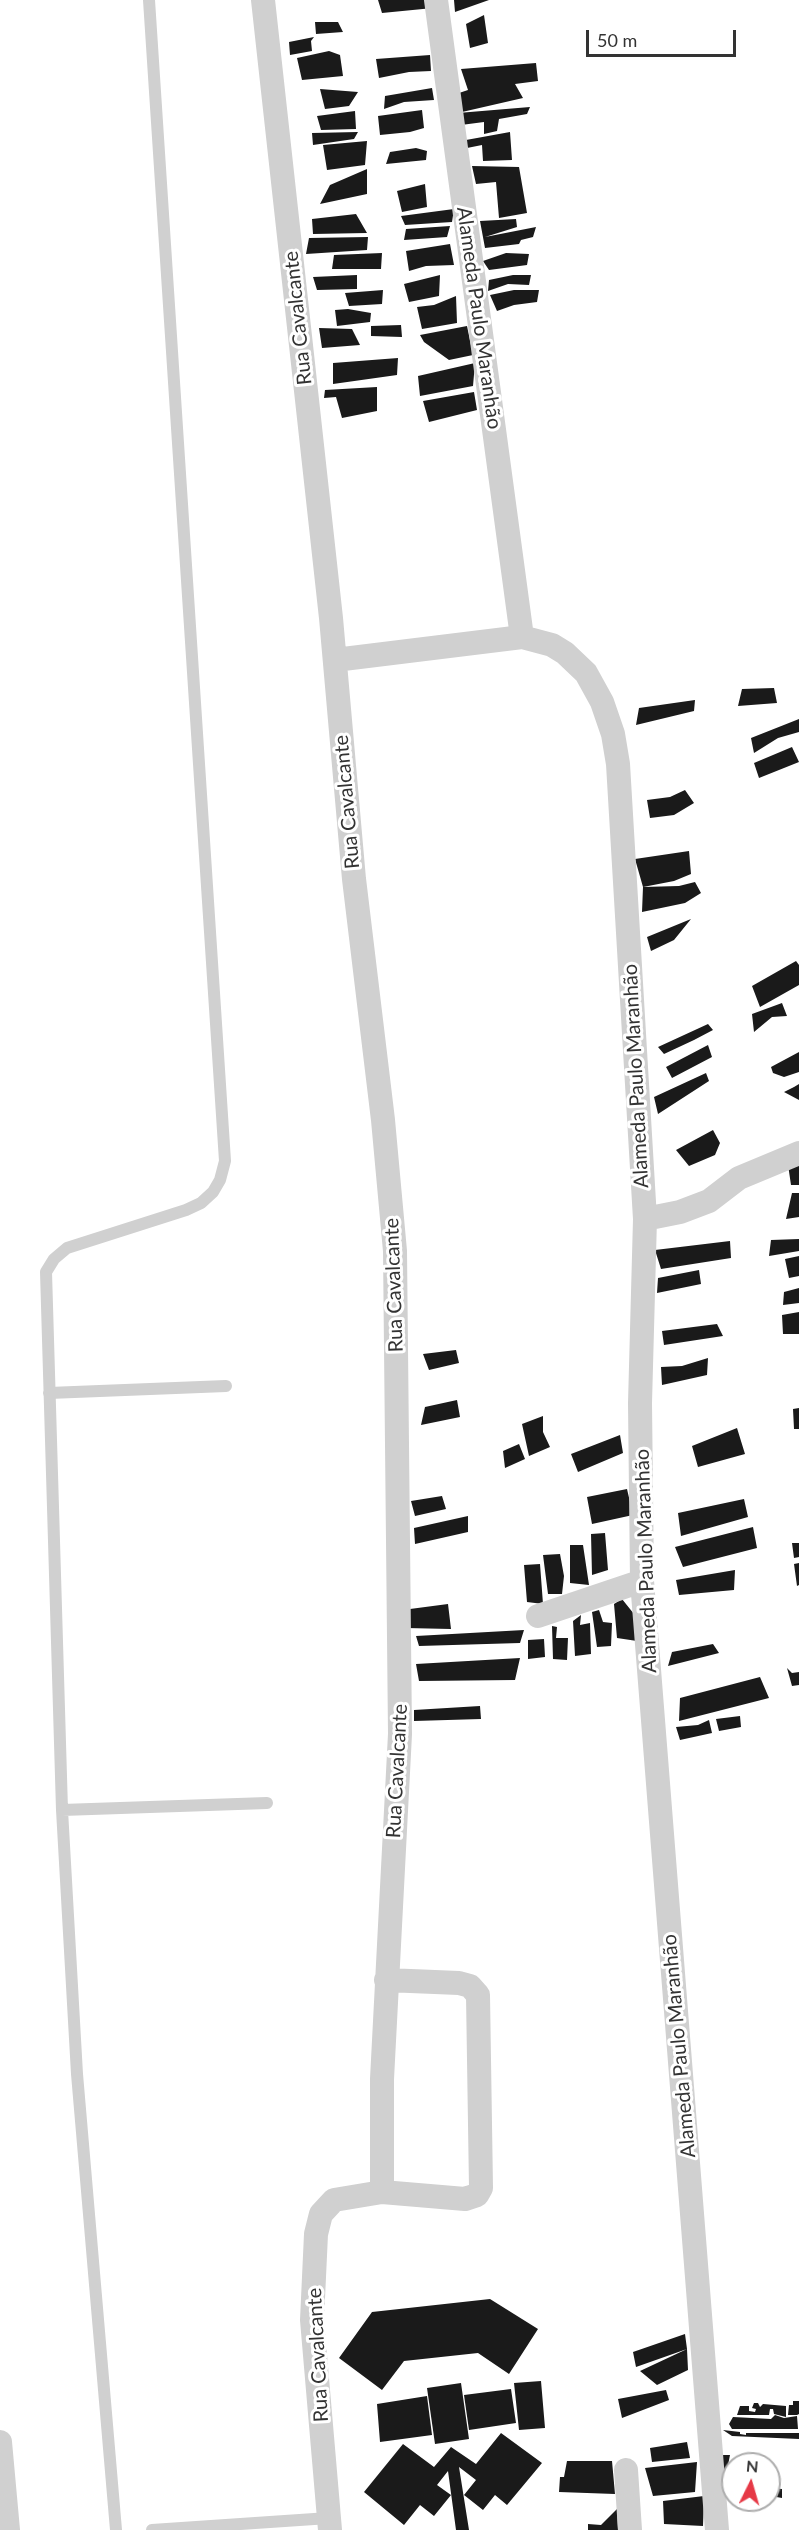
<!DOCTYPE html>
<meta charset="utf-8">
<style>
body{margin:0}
#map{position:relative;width:799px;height:2530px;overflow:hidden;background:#fff;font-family:Lato,sans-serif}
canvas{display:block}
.north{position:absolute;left:721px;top:2452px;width:60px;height:60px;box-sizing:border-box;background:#fff;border:2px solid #adadad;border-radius:50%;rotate:5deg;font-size:16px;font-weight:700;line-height:24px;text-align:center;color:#333}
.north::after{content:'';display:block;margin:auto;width:21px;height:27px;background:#e63946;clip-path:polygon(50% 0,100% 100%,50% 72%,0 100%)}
.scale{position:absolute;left:586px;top:30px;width:150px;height:27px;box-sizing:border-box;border:3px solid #333;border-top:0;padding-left:8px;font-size:18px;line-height:21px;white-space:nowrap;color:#333;-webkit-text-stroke:4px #fff;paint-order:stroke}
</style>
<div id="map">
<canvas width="799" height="2530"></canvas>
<div class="north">N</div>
<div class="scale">50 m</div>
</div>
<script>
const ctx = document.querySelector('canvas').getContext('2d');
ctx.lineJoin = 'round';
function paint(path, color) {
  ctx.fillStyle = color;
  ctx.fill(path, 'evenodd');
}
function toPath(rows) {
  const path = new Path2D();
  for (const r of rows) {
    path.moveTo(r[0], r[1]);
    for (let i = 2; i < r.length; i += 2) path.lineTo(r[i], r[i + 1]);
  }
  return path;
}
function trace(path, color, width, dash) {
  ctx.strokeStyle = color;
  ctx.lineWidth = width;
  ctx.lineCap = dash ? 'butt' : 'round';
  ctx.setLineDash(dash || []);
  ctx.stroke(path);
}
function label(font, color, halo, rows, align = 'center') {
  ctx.font = font + ' Lato,sans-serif';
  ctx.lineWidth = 6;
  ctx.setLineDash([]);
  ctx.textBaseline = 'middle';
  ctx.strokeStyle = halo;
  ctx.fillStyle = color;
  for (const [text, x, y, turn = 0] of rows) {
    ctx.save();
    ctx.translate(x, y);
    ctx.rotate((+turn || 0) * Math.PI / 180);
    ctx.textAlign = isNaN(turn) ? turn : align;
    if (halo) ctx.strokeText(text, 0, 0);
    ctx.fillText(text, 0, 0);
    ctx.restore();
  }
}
const building = toPath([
 [378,0,426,0,433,8,382,13],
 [454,0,489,0,455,12],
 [484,15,488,43,470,48,466,24],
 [315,22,338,22,343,32,316,34],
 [314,37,311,41,312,51,290,55,289,42],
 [329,51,340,55,343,76,302,80,297,58],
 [430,55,431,71,409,72,379,78,376,59],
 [536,63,538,81,515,84,523,98,462,112,459,93,468,90,461,69],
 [432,88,434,100,404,102,384,109,385,96],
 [320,89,358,92,349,106,325,109],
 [530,107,527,114,499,119,497,131,484,134,484,122,461,125,458,113],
 [422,110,424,128,410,132,380,135,378,116],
 [355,111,356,129,321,130,317,116],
 [358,132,354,139,313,145,312,133],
 [510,132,512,160,483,161,482,145,467,148,466,140],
 [367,141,365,165,327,170,323,145],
 [416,148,427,151,426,160,386,164,390,152],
 [472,166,519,167,527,213,499,218,496,182,476,184],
 [367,169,367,194,320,204,330,185],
 [425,184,427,207,402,212,397,191],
 [454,209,452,222,405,225,401,216],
 [356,214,367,233,313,234,312,219],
 [516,219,517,227,485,237,536,227,533,237,521,240,519,244,485,248,480,221],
 [450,226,447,237,404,240,406,229],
 [368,237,367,250,306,254,309,238],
 [450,244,454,265,426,266,409,271,406,251],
 [382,253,381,269,332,269,334,255],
 [506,253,529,254,527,265,489,270,483,261],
 [357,275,357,289,317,290,313,277],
 [440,275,439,296,409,302,404,284],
 [513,275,531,275,529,285,508,284,488,291,489,280],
 [383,290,382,304,349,306,345,293],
 [514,290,539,290,537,302,514,305,497,311,490,295],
 [456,296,457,323,422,329,417,307,434,305],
 [348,309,371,313,370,322,337,326,335,310],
 [401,325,402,337,371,336,371,326],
 [467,326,473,355,449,360,424,342,420,335],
 [319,328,352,329,360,345,322,348],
 [398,358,397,375,333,384,333,363],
 [475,363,473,386,420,396,418,376],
 [377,387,377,411,342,418,336,397,324,398,325,390],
 [474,392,477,410,429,422,423,401],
 [774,688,777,703,738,706,742,689],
 [695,700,694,711,636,725,639,708],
 [799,719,799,732,778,738,754,753,751,738],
 [792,747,799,762,759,778,754,763],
 [685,790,694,803,674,815,650,818,647,800,670,797],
 [689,851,691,874,674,881,643,887,679,886,695,882,701,893,685,903,642,912,643,887,635,859],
 [691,919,674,940,651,951,647,937],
 [796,961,799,965,799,985,760,1007,752,986],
 [782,1003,787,1016,772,1017,754,1032,752,1014],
 [708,1024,713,1030,694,1040,664,1054,658,1047],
 [708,1045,712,1057,672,1078,666,1067],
 [799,1052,799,1072,784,1077,773,1073,771,1067],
 [706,1073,709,1081,658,1114,654,1097],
 [799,1084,799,1100,784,1092,794,1087],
 [713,1130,720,1143,715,1155,689,1166,676,1150],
 [799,1157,799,1185,791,1185,787,1158],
 [792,1193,799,1193,799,1217,786,1219],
 [799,1239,799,1251,769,1256,771,1240],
 [730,1241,731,1258,661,1269,655,1250],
 [799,1256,799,1276,789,1278,785,1259],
 [699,1270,701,1284,657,1293,658,1278],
 [799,1288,799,1303,783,1305,784,1292],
 [799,1312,799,1334,783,1334,782,1315],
 [717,1324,723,1336,664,1345,662,1331],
 [456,1350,459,1363,429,1370,423,1354],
 [708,1358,707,1375,662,1385,661,1367,682,1366],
 [457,1400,460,1417,421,1425,425,1407],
 [799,1408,799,1429,794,1429,793,1409],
 [543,1416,543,1432,550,1447,529,1456,522,1424],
 [737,1428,745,1454,698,1467,692,1446],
 [620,1435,623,1453,578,1472,571,1454],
 [519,1444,525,1459,505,1468,503,1451],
 [627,1489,633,1515,592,1524,587,1497],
 [442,1496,446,1509,415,1516,411,1501],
 [744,1499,748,1517,681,1536,678,1513],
 [468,1516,468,1532,415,1544,414,1528],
 [753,1527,757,1548,683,1567,675,1547],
 [605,1533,608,1570,592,1575,591,1534],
 [792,1543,799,1543,799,1557,794,1558],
 [570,1545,583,1545,589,1585,570,1583],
 [560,1554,564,1576,562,1594,548,1594,543,1555],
 [799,1563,799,1585,797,1586,794,1564],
 [540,1564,543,1604,527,1602,524,1565],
 [735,1570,734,1590,679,1595,676,1580],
 [622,1599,634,1614,637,1641,617,1638,614,1604],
 [448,1604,451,1629,406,1628,410,1609],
 [599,1610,603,1622,612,1623,611,1646,597,1647,592,1612],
 [581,1615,580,1625,590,1623,591,1654,575,1656,573,1621],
 [552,1626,557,1627,556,1638,568,1638,567,1660,553,1659],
 [524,1630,520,1643,419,1646,416,1636],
 [544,1639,545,1657,528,1659,528,1640],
 [713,1644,719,1653,668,1666,672,1652],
 [520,1658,515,1680,419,1681,416,1664],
 [787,1668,792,1673,799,1672,799,1685,792,1686],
 [760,1677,769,1698,679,1721,680,1698],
 [480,1706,481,1719,414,1721,414,1710],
 [740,1716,741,1727,719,1731,716,1719],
 [709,1720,712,1733,680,1740,676,1727,698,1725],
 [490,2299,538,2329,509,2374,478,2353,404,2361,382,2390,339,2358,372,2312],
 [685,2334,687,2349,688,2370,657,2385,640,2371,687,2349,636,2367,633,2352],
 [541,2381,545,2428,519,2430,514,2383],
 [461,2383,469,2439,435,2444,427,2388],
 [511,2389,516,2423,469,2430,464,2395],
 [666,2390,669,2400,622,2418,618,2399],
 [427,2396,432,2435,380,2442,377,2404],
 [793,2401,799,2401,799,2414,797,2415,788,2415,789,2405,793,2405],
 [754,2403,758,2403,760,2407,763,2404,786,2406,786,2417,774,2414,773,2409,770,2409,769,2415,737,2415,740,2406,749,2406,749,2411,755,2412,756,2409,752,2408],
 [775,2415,784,2418,797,2416,798,2429,732,2429,729,2424,733,2417,771,2419],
 [723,2430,740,2432,740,2434,746,2435,746,2433,799,2433,799,2439,732,2436],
 [501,2433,542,2463,507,2505,495,2495,483,2510,464,2495,476,2480,459,2467,469,2530,456,2530,448,2471,437,2485,451,2495,434,2516,420,2505,404,2525,364,2492,403,2444,434,2467,451,2447,476,2464],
 [687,2442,690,2458,652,2462,650,2448],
 [718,2455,730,2455,724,2485,728,2486,727,2494,721,2493],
 [567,2461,612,2461,615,2494,559,2492,560,2477,564,2477],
 [697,2462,695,2492,653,2496,645,2468],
 [770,2488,782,2489,782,2498,771,2496],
 [704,2496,703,2526,664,2524,663,2501],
 [617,2509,618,2530,588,2530,588,2524,601,2525]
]);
const service = toPath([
 [49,1393,226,1386],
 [62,1810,267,1803],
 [116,2530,77,2074,62,1810,46,1272,54,1259,67,1248,186,1210,201,1203,213,1192,220,1180,225,1161,149,0],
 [152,2530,329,2518]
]);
const minor = toPath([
 [263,0,331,618,354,879,383,1120,395,1251,400,1734,382,2079,382,2192,334,2200,321,2214,316,2234,312,2320,330,2530],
 [436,0,522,637],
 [335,660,522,637,552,645,565,653,586,673,602,702,613,734,618,764,645,1219,640,1403,642,1581,717,2530],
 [645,1219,680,1212,709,1201,739,1178,799,1153],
 [538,1616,642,1581],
 [382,2192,465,2199,477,2195,481,2188,478,1995,470,1986,459,1983,386,1980],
 [0,2442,8,2530],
 [626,2470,630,2530]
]);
const streetNames = [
 ["Rua Cavalcante",298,318,-96],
 ["Alameda Paulo Maranhão",479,318,82],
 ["Rua Cavalcante",347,802,-95],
 ["Alameda Paulo Maranhão",636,1076,-93],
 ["Rua Cavalcante",394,1285,-92],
 ["Alameda Paulo Maranhão",646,1561,-92],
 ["Rua Cavalcante",397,1771,-87],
 ["Alameda Paulo Maranhão",679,2046,-95],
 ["Rua Cavalcante",318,2355,-93]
];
paint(building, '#1a1a1a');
trace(service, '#d0d0d0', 12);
trace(minor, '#d0d0d0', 24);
label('20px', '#333', '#fff', streetNames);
</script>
